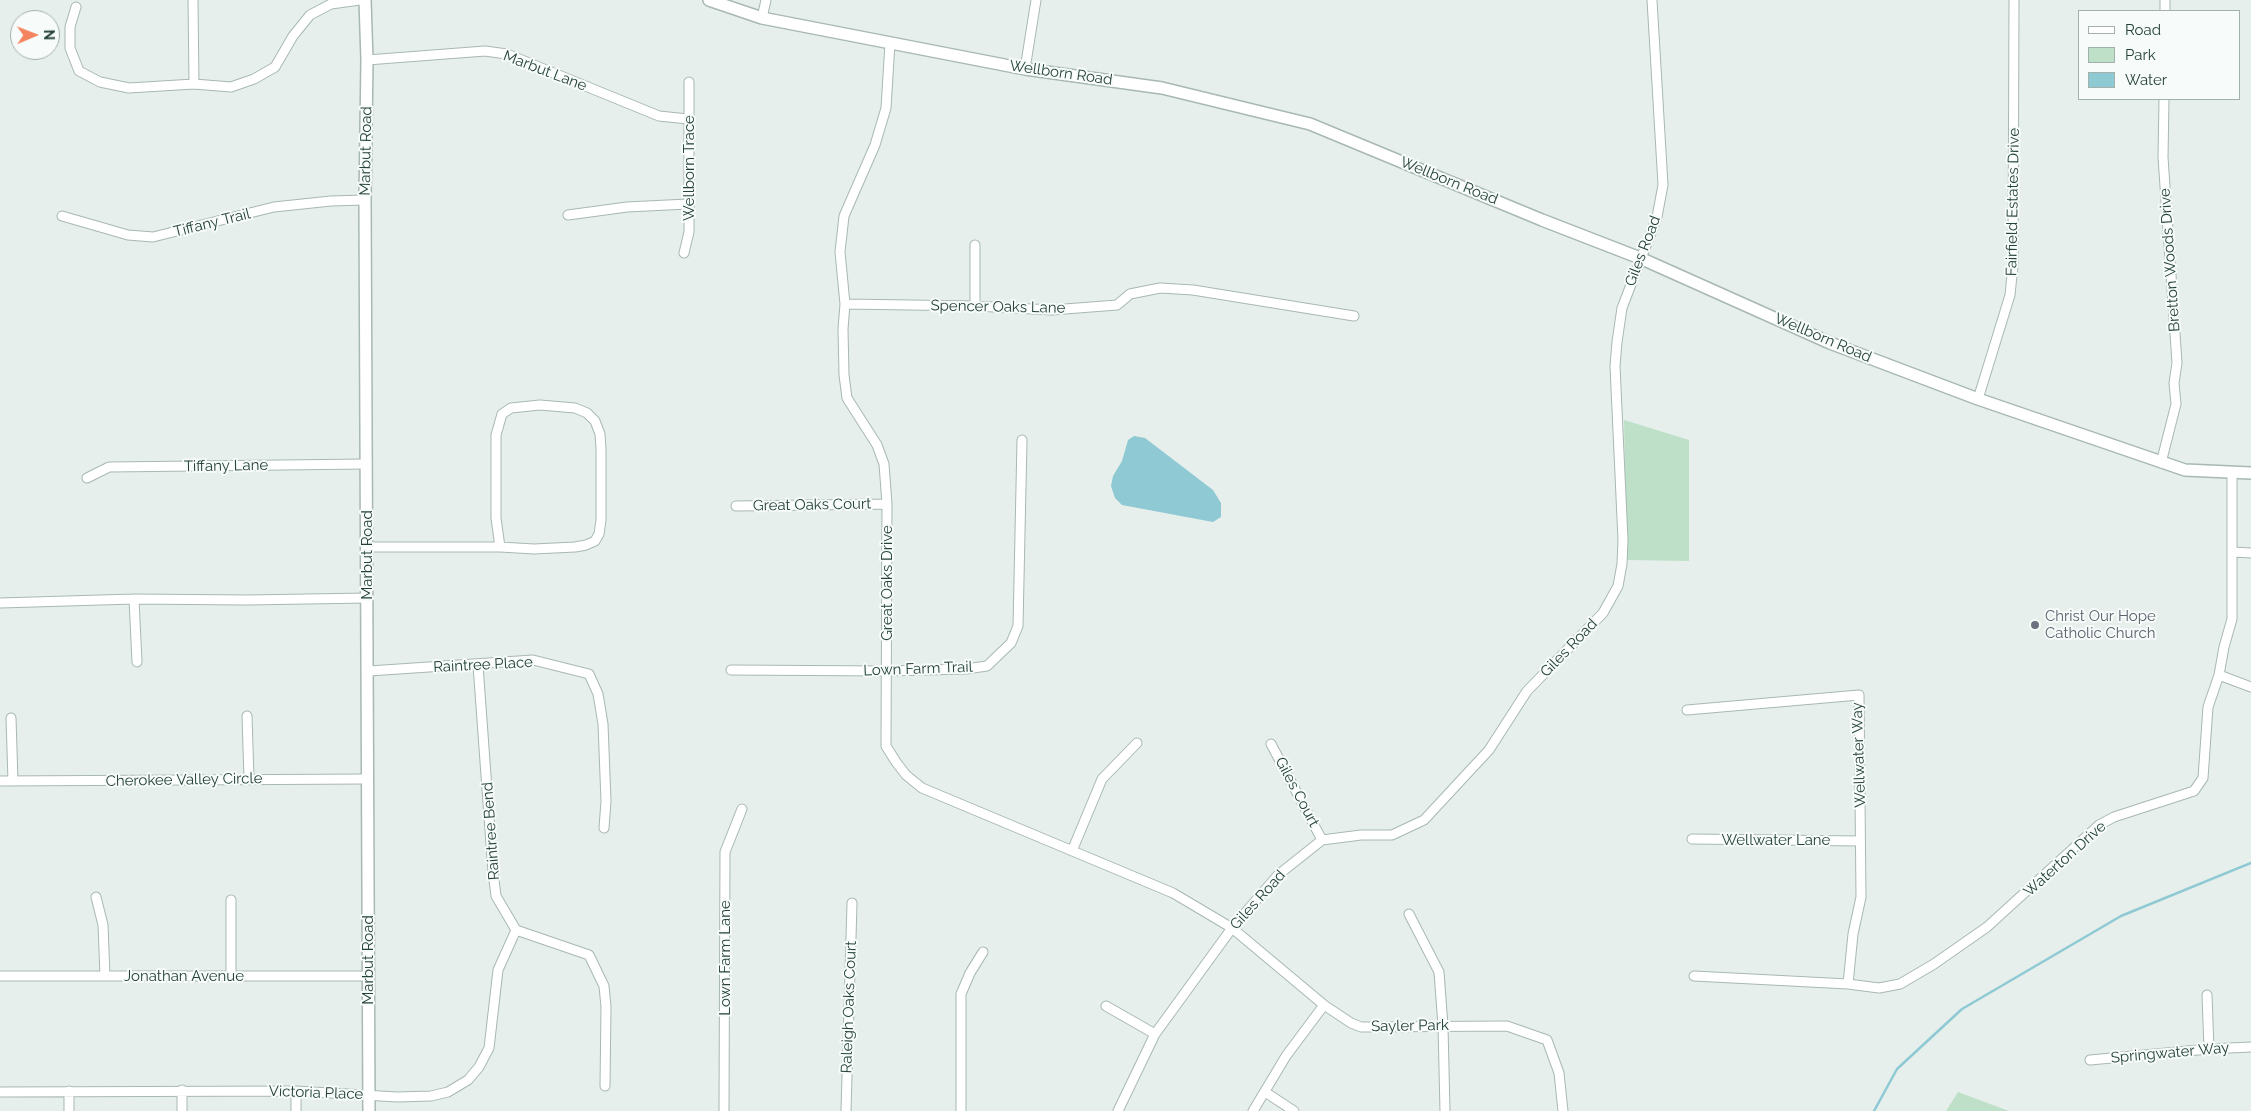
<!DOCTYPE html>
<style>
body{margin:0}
#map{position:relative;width:2251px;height:1111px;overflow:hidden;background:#e6efeb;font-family:Raleway,sans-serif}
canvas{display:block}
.legend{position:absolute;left:2078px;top:10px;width:162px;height:90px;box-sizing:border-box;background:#f7fbf9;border:1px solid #a3b1ad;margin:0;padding:6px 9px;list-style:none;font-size:15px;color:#24423a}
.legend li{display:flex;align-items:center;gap:10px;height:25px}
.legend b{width:25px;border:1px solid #a3b1ad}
.north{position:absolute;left:10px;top:10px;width:50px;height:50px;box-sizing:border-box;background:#f7fbf9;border:1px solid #a3b1ad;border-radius:50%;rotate:89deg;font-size:14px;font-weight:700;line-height:20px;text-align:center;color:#24423a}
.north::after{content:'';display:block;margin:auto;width:18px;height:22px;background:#f4845f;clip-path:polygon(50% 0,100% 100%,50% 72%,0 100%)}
</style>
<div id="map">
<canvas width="2251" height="1111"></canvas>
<ul class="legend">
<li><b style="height:6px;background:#fff"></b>Road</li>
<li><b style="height:14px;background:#bfe0c8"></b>Park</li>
<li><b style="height:14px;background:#8ec9d4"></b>Water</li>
</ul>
<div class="north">N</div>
</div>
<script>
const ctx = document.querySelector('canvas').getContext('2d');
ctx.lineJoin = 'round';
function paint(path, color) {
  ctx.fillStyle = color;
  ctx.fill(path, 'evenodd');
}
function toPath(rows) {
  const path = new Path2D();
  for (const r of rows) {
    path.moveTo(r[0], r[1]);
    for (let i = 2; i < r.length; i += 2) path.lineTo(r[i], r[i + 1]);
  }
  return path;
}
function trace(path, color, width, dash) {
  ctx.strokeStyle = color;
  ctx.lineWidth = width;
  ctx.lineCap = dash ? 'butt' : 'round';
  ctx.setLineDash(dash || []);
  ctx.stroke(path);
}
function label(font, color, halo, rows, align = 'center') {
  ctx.font = font + ' Raleway,sans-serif';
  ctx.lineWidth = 4;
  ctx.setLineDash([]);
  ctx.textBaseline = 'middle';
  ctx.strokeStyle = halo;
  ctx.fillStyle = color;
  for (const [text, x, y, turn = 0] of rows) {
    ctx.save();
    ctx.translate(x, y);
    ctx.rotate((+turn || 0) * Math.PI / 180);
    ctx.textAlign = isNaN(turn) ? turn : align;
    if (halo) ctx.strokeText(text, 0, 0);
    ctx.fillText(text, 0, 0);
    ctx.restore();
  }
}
const green = toPath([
 [1624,420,1689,440,1689,561,1627,560],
 [1958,1092,2009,1111,1946,1111]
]);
const water = toPath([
 [1134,436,1145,438,1213,490,1221,503,1221,517,1213,522,1122,505,1115,498,1111,486,1113,476,1122,461,1128,440]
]);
const stream = toPath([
 [1874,1111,1897,1069,1962,1009,2121,916,2251,863]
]);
const minor = toPath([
 [193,0,194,84],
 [76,7,70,27,70,48,79,71,100,82,129,88,194,84,231,87,254,79,275,67,293,36,310,15,331,4,360,0],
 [2165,11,2165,0],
 [762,18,766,0],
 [890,43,886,108,875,145,844,216,840,252,845,304,843,329,844,375,847,398,877,445,884,464,887,504,886,746,896,762,906,775,922,788,1173,893,1232,928,1324,1005,1351,1023,1361,1027,1507,1026,1547,1040,1559,1073,1563,1111],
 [367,60,485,51,507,54,659,116,688,119],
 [1025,69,1036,0],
 [568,215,627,207,688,204],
 [62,216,128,235,153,237,274,207,331,201,365,200],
 [975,245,975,306],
 [684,253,689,232,689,82],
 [845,304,975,306,1052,310,1117,305,1130,294,1160,288,1193,290,1354,316],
 [1978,399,2010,295,2013,265,2014,0],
 [2161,463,2176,404,2174,383,2177,363,2163,157,2164,99],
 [87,478,109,467,367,464],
 [736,506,887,504],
 [367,547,500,547,534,549,575,547,586,545,595,541,599,534,601,520,601,449,600,434,595,421,587,413,575,408,540,405,511,408,502,414,496,435,496,518,500,547],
 [2233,552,2251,553],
 [134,599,137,662],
 [0,603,134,599,247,600,367,598],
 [478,665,493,872,496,896,516,930,589,955,604,986,606,1007,605,1086],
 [731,670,887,671,966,669,987,666,1011,643,1018,626,1022,440],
 [369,671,533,660,589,674,598,694,603,724,606,801,604,828],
 [2219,675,2251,687],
 [1687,710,1859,695,1861,897,1853,934,1848,984],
 [247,716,249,779],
 [11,718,13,781],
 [1271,744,1322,840],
 [0,781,367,779],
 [1692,839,1860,841],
 [1072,851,1102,779,1137,743],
 [96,897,103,925,105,976],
 [231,900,231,975],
 [1409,914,1439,972,1443,1026,1445,1111],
 [0,976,368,976],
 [1694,976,1848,984,1879,988,1900,984,1934,964,1987,927,2099,825,2114,817,2194,791,2203,778,2208,707,2219,675,2224,647,2232,619,2232,473],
 [2207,995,2209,1049],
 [1106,1006,1155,1034],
 [2090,1060,2209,1049,2251,1047],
 [182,1090,182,1111],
 [69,1091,69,1111],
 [296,1091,296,1111],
 [0,1092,296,1091,397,1097,431,1096,448,1092,468,1080,479,1067,489,1048,498,970,516,930],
 [1265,1092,1294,1111],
 [724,1111,725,852,742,809],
 [846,1111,852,903],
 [961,1111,961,994,970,973,983,952],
 [1118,1111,1155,1034,1232,928,1278,875,1322,840,1361,835,1392,835,1424,820,1489,750,1527,691,1603,613,1618,586,1622,564,1623,540,1615,366,1617,342,1622,308,1657,217,1663,185,1652,0],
 [1253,1111,1286,1056,1324,1005]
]);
const tertiary = toPath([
 [365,0,367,60,365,200,369,1111],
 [709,0,762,18,1025,69,1162,88,1310,124,1542,220,1640,258,1830,343,1978,399,2185,470,2251,473]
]);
const markers = [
 [2035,625,5,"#6b7280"]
];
const streetNames = [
 ["Marbut Lane",545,71,21],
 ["Wellborn Road",1061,73,8],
 ["Marbut Road",366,151,-89],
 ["Wellborn Trace",689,168,-90],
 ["Wellborn Road",1449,181,22],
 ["Fairfield Estates Drive",2013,202,-89],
 ["Tiffany Trail",212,223,-14],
 ["Giles Road",1643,251,-69],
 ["Bretton Woods Drive",2170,260,-94],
 ["Spencer Oaks Lane",998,307,1],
 ["Wellborn Road",1823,338,23],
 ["Tiffany Lane",226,466,-1],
 ["Great Oaks Court",812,505,-1],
 ["Marbut Road",367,555,-90],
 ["Great Oaks Drive",887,583,-90],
 ["Giles Road",1569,648,-46],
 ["Raintree Place",483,665,-3],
 ["Lown Farm Trail",918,669,-2],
 ["Wellwater Way",1859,755,-92],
 ["Cherokee Valley Circle",184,780,-1],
 ["Giles Court",1297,792,62],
 ["Raintree Bend",491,831,-94],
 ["Wellwater Lane",1776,840],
 ["Waterton Drive",2065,859,-42],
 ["Giles Road",1258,900,-48],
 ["Lown Farm Lane",725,958,-90],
 ["Marbut Road",368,960,-90],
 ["Jonathan Avenue",184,976],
 ["Raleigh Oaks Court",849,1007,-88],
 ["Sayler Park",1410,1026,-1],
 ["Springwater Way",2170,1053,-5],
 ["Victoria Place",316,1093,2]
];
const worshipNames = [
 ["Christ Our Hope",2045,616],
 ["Catholic Church",2045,633]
];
paint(green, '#bfe0c8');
paint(water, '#8ec9d4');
trace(stream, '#8ec9d4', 2.5);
trace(minor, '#a8b8b2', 11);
trace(tertiary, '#a8b8b2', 14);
trace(minor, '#fff', 9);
trace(tertiary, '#fff', 11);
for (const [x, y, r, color] of markers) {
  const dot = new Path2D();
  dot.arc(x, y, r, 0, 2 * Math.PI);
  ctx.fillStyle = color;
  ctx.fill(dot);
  trace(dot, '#f7fbf9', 2);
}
label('15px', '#24423a', '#f7fbf9', streetNames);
label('15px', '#5b616d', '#f7fbf9', worshipNames, 'left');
</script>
